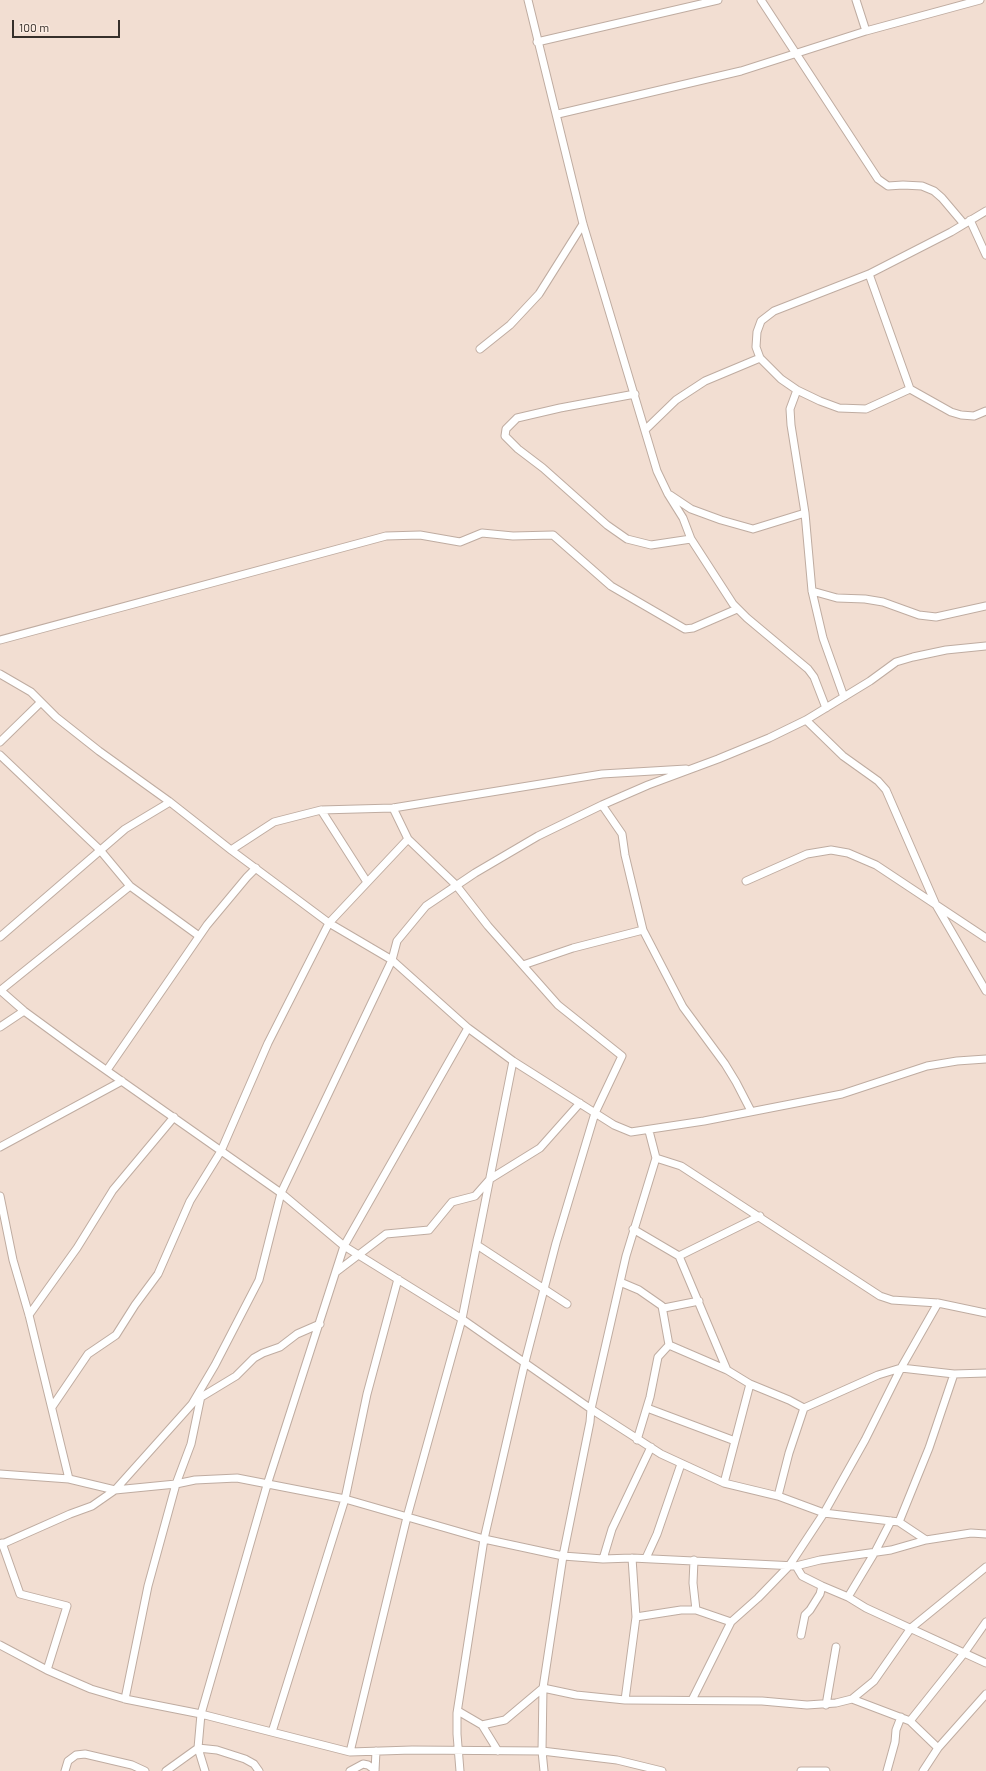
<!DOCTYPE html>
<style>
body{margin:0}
#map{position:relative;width:986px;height:1771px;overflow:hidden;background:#f2ded2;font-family:Barlow,sans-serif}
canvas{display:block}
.scale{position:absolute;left:12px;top:20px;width:108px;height:18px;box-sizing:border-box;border:2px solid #362f2a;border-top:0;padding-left:5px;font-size:12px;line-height:14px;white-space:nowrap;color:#362f2a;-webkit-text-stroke:3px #fcece2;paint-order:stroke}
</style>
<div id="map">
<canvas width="986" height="1771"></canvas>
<div class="scale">100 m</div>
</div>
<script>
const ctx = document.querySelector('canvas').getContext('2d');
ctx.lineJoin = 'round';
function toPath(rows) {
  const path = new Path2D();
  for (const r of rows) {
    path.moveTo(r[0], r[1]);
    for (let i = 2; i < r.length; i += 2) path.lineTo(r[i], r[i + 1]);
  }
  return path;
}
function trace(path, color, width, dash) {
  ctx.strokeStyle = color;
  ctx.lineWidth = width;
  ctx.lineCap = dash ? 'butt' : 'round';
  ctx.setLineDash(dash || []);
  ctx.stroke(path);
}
const street = toPath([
 [528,0,583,224,657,471,668,494,683,518,691,539,733,604,747,618,808,669,814,677,826,708],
 [761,0,878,179,888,186,903,185,922,186,934,191,942,198,964,224],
 [856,0,866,31],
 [537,42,718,0],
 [558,114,741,71,866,31,980,0],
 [970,220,986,255],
 [869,274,910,389,951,412,961,415,974,416,986,411],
 [480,349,510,325,539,294,583,224],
 [910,389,866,409,839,408,820,401,797,390,781,379,760,358,756,347,757,332,761,321,774,311,869,274,951,232,986,211],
 [797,390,790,409,791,425,805,513,812,591,823,638,844,697],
 [635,394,560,408,517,418,506,429,505,436,518,449,543,468,607,525,627,539,651,545,691,539],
 [645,430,676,400,705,381,760,358],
 [670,495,691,509,721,520,753,529,805,513],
 [812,591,837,598,865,599,883,602,919,615,936,617,986,606],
 [0,640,386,536,420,535,460,542,482,533,513,536,553,535,611,586,685,629,693,628,737,609],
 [0,674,31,692,56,717,99,751,170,802,231,850,329,923,392,960,468,1028,513,1061,614,1125,631,1132,704,1121,842,1094,927,1066,957,1061,986,1059],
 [806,720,843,756,878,781,886,790,936,905,986,991],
 [0,742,41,702],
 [0,755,100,850,130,886],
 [602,805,622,834,625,855,643,930,683,1007,725,1064,736,1082,751,1111],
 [393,808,408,839,456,885,488,926,558,1005,622,1056,595,1113,556,1243,525,1362,484,1539,457,1713,457,1734,460,1771],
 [321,810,367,882],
 [231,850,274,822,321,810,393,808,602,774,686,769],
 [746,881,807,854,831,850,848,853,876,865,986,938],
 [0,937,125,829,170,802],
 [523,965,573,948,643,930],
 [0,990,24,1011,76,1049,281,1193,344,1246,462,1319,591,1409,661,1454,724,1483,778,1496,824,1513,899,1522,926,1540,971,1533,986,1534],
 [1,990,130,886,199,936],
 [0,1027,24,1011],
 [107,1070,207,925,247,877,256,868],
 [0,1147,122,1081],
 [656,1158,681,1166,880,1296,892,1300,938,1303,986,1313],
 [0,1196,13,1260,29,1315,69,1479],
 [633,1229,679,1256,727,1370],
 [477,1245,567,1304],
 [679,1256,760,1216],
 [336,1272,386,1234,429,1230,452,1202,475,1196,490,1179,540,1148,580,1103],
 [620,1282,639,1290,662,1306,669,1345,658,1357,650,1397,637,1440],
 [664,1308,699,1301],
 [29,1315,77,1248,113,1190,174,1117],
 [669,1345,727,1370,750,1384,789,1400,804,1408,878,1375,901,1368,954,1374,986,1373],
 [198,1399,236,1376,254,1358,263,1353,280,1347,297,1334,320,1324],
 [52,1407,88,1354,116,1335,135,1305,158,1274,190,1201,221,1151,268,1043,329,923,408,839],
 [647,1408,735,1441],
 [0,1474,69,1479,115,1490,176,1484,195,1480,237,1478,345,1499,484,1539,563,1556,603,1559,632,1558,796,1566,802,1576,822,1586,848,1597,866,1608,986,1663],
 [724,1483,750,1384],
 [778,1496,789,1453,804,1408],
 [899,1522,929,1448,954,1374],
 [2,1543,20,1594,67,1606,47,1670],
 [0,1545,70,1514,92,1506,115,1490,192,1404,215,1365,259,1280,281,1193,392,960,397,941,426,906,475,873,538,836,602,805,648,785,718,759,769,738,806,720,870,681,896,662,913,657,946,650,986,646],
 [646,1558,657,1534,681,1464],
 [603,1559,612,1529,651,1447],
 [694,1560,693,1583,696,1610],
 [796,1566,820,1560,891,1550,926,1540],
 [848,1597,875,1552,891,1521],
 [636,1617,681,1610,696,1610,731,1622],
 [801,1635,805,1615,810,1610,820,1594,822,1586],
 [0,1645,47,1670,91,1689,125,1699,201,1714,350,1752,412,1750,542,1751,617,1760,662,1771],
 [125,1699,148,1586,176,1484,191,1444,201,1396],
 [852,1699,910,1721,938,1748],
 [625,1700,636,1617,632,1558],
 [692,1700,731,1622,758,1598,789,1566,824,1513,865,1440,901,1368,938,1303],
 [826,1705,836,1647],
 [458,1711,482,1725,505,1720,543,1688,576,1695,625,1700,762,1701,807,1705,836,1703,852,1699,874,1681,911,1628,986,1567],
 [910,1721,965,1652,986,1622],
 [482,1725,498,1751],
 [272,1732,345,1499,367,1394,398,1279],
 [350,1752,407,1517,462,1319,513,1061],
 [65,1771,68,1761,76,1755,85,1754,132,1765,145,1771],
 [166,1771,198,1748,217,1750,245,1759,254,1764,259,1771],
 [205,1771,198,1748,201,1714,267,1485,344,1246,468,1028],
 [350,1771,363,1764,368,1765,375,1770],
 [375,1771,376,1751],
 [544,1771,542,1751,543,1688,563,1556,590,1422,591,1409,626,1256,656,1158,649,1131],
 [801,1771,826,1771],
 [887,1771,895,1742,896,1730,901,1717],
 [923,1771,938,1748,986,1694]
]);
trace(street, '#bfaca1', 9);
trace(street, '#fff', 7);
</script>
